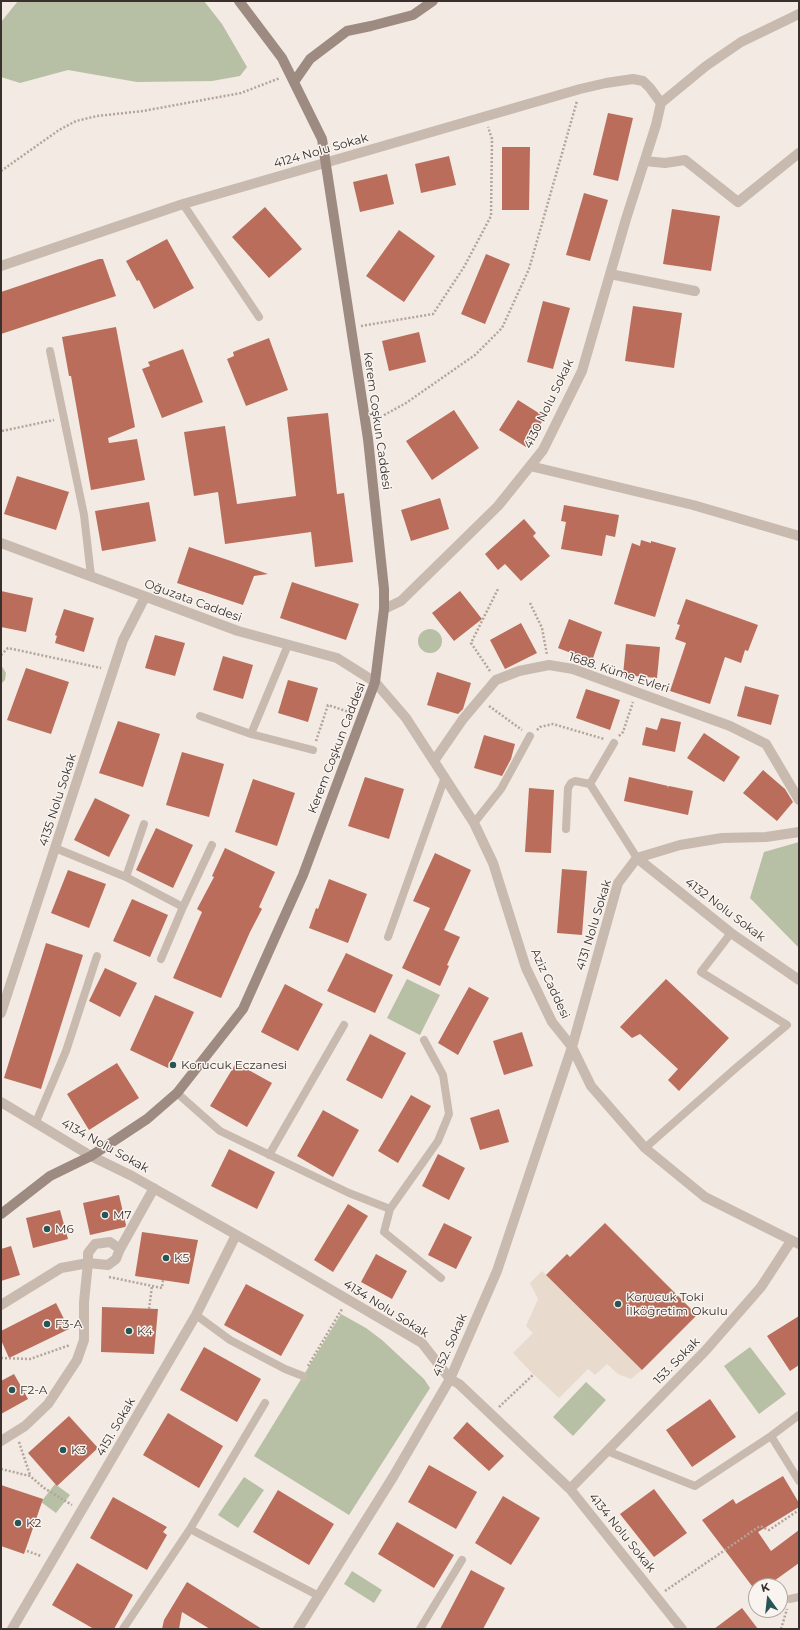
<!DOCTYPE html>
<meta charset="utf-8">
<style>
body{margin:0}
#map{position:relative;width:800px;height:1630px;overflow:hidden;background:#f2eae3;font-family:Montserrat,sans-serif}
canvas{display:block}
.frame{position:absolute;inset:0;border:2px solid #39302d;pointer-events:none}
.north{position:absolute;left:748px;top:1578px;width:40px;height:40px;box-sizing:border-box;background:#f9f4ef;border:1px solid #aca6a1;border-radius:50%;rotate:345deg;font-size:11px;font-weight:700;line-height:16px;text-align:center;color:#39302d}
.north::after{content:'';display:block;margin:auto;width:14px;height:18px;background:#265556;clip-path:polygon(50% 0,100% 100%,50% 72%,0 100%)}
</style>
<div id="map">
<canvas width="800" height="1630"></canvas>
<div class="frame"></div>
<div class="north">K</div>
</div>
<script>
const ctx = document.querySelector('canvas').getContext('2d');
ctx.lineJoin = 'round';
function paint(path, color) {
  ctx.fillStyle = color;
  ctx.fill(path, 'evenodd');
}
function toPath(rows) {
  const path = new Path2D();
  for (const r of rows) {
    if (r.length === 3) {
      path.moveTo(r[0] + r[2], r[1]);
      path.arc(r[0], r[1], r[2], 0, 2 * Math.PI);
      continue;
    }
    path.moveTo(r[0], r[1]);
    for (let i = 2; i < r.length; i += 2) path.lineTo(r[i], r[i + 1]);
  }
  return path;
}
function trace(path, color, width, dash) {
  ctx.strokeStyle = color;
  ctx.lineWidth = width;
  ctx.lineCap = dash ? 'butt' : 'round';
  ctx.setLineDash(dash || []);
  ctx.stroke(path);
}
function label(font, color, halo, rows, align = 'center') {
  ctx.font = font + ' Montserrat,sans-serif';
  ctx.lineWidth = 3;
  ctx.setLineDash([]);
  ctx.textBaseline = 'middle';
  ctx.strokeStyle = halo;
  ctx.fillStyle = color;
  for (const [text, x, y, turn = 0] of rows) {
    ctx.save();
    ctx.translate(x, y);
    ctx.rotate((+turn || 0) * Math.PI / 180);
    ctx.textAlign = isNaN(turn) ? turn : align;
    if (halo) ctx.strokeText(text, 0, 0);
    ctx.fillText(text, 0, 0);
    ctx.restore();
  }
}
const green = toPath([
 [18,1,204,1,222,24,247,67,240,76,212,81,137,82,68,70,20,83,1,77,1,22],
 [430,641,12],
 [1,665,6,673,5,680,1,684],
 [799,842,799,948,750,898,764,852],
 [407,979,440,995,420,1035,387,1018],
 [341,1314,366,1328,382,1340,424,1379,430,1388,349,1515,254,1456],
 [750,1347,786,1394,759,1414,724,1366],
 [586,1382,606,1400,573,1436,553,1417],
 [244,1477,264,1490,238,1528,218,1515],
 [55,1484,70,1495,56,1513,41,1502],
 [352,1571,382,1590,374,1603,344,1584]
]);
const plaza = toPath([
 [542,1271,642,1370,631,1379,618,1374,607,1364,595,1375,588,1369,559,1398,529,1370,513,1353,533,1333,526,1326,538,1299,530,1283]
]);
const building = toPath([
 [608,113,633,118,618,181,593,175],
 [502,147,530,147,529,210,502,210],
 [449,156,456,185,421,193,415,164],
 [387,174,394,204,360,212,353,182],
 [584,193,608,200,590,261,566,255],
 [265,207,302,249,269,278,232,237],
 [672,209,720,216,711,271,663,264],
 [399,230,435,256,404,302,366,276],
 [167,239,194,288,154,309,139,280,137,281,126,261],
 [486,254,510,264,485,324,461,314],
 [99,259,103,259,116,296,1,334,1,292],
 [543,301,570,308,553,369,527,362],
 [633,306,682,313,674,368,625,361],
 [116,327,135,427,108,438,109,443,137,439,145,480,91,490,71,376,69,376,62,337],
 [419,332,426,362,389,371,382,341],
 [269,338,288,390,246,406,227,359,234,356,233,352],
 [183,349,203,402,162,418,142,369,150,366,148,362],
 [518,400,545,417,526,447,499,430],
 [454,410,479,448,432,480,406,441],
 [328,413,337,494,344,493,353,562,315,567,311,532,225,544,218,492,194,496,184,432,225,426,237,504,296,496,287,417],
 [17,476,69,492,56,530,4,514],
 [440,498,449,529,411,541,401,510],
 [149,502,156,541,102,551,95,511],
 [564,505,619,515,615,537,606,535,602,556,561,549,566,522,561,521],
 [524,519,536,533,533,536,550,556,521,581,505,564,498,570,485,554],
 [641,540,651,543,651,541,676,548,655,617,614,604,632,543,640,546],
 [189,547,231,561,268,574,254,576,243,605,177,583],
 [292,582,359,604,346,640,280,618],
 [1,591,33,598,26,632,1,627],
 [460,591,482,619,454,641,432,613],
 [686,599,758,625,748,651,745,650,741,663,725,657,710,704,670,691,686,643,675,639,680,625,677,624],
 [64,609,94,618,84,652,55,643,57,636,55,635],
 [569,619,602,632,592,661,558,648],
 [521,623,537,653,505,669,490,640],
 [155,635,185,643,175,676,145,668],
 [626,644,660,647,657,678,623,675],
 [223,656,253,665,243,699,213,690],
 [26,668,69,682,51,734,7,720],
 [437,672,471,683,463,709,458,714,427,705],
 [288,680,318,688,308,722,278,713],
 [745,686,779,695,771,725,737,716],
 [586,689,620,700,610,730,576,718],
 [661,718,681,722,675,752,642,745,646,727,657,730],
 [118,721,160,734,143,787,99,773],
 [704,733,740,757,724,782,687,758],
 [484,735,515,744,511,759,502,776,474,768],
 [182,752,224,764,209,817,166,805],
 [763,770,785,789,793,802,777,821,743,793],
 [365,777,404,789,389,839,348,826],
 [629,777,668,786,667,788,669,786,693,791,688,815,624,801],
 [253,779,295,793,277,846,235,832],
 [529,788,554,790,551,853,525,852],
 [95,798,130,815,109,857,74,840],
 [156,828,193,845,173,888,136,870],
 [225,848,275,872,259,907,262,909,250,932,221,998,173,978,202,912,197,909,214,877,212,876],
 [435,853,471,870,444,930,460,937,447,965,449,966,440,986,402,968,430,908,413,901],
 [562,869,587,871,582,935,557,933],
 [68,870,106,884,89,928,51,913],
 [329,879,367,894,348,943,309,928,316,908,318,909],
 [132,899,168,915,150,957,113,941],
 [46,943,83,955,41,1089,4,1078],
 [346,953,393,975,375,1013,327,991],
 [105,968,137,983,120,1017,89,1001],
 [666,979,729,1038,679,1091,668,1080,678,1069,640,1034,632,1038,620,1027],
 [285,984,323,1004,298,1051,261,1032],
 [469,987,489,998,458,1055,438,1043],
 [155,995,194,1012,168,1068,130,1050],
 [522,1032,533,1066,504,1075,493,1041],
 [370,1034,406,1053,382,1099,346,1080],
 [117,1063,139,1098,89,1130,67,1094],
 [236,1063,272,1083,247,1127,210,1106],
 [411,1095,431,1106,398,1163,378,1151],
 [499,1109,509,1142,480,1150,470,1118],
 [323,1110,359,1130,333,1177,297,1156],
 [229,1149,275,1172,257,1209,211,1186],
 [438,1154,465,1168,449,1200,422,1186],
 [119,1195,126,1225,125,1227,90,1235,83,1203],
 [348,1204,368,1216,333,1272,314,1260],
 [60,1210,68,1239,33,1248,26,1218],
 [444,1223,472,1237,456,1269,428,1255],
 [605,1223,697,1315,642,1370,546,1275,567,1254,570,1257],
 [142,1232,198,1240,189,1284,135,1276],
 [11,1246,20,1275,1,1281,1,1249],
 [376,1254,407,1271,392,1299,361,1282],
 [246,1284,304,1315,281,1356,224,1325],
 [56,1303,69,1329,9,1358,1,1340,1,1331],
 [102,1307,158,1309,154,1354,101,1352],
 [799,1316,799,1365,790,1371,767,1336],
 [204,1347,261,1379,237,1422,180,1390],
 [14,1374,28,1399,1,1414,1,1381],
 [710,1399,736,1437,692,1467,666,1430],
 [168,1413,223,1446,199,1488,143,1455],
 [69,1416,98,1448,57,1486,28,1453],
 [467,1422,504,1456,489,1471,453,1438],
 [429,1465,477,1492,456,1529,408,1502],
 [783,1476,799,1503,799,1507,758,1532,771,1551,799,1530,799,1563,767,1586,752,1586,702,1520,733,1499,736,1504],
 [1,1485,43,1499,24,1554,1,1546],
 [654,1489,687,1533,654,1557,620,1514],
 [278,1490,334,1524,309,1565,253,1532],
 [503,1496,540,1518,511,1565,475,1543],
 [113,1497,167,1527,163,1532,167,1535,147,1570,90,1538],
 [397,1522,454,1555,434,1588,378,1554],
 [77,1563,133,1595,114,1629,94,1629,52,1605],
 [471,1570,505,1588,483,1629,440,1629],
 [187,1582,262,1629,210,1629,182,1612,179,1629,162,1629,164,1620],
 [742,1608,758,1629,714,1629]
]);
const path = toPath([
 [1,171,59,130,76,121,97,116,143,111,241,93,280,78],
 [361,326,433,314,464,267,491,216,492,139,488,127],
 [377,419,406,403,475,355,502,328,529,269,577,101],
 [2,431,54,420],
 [530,603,542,628,547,655],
 [1,655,8,648,101,668],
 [490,671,471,643,498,589],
 [489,706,522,730],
 [537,730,540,727,553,724,604,739],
 [619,736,623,732,633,702],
 [316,741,328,705,352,713],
 [109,1277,162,1288,163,1280],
 [149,1309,152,1286],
 [1,1358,30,1359,70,1345],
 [308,1366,342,1309],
 [499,1407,534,1374],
 [19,1442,30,1475],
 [1,1469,30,1476,44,1488,72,1505],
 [27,1551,41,1556],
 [665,1591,760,1526,769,1530,799,1510],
 [781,1629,787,1609]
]);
const lane = toPath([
 [183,204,259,317],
 [50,351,84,515,91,576],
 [200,716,251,734,313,750],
 [251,734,288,645],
 [614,743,590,784,637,858],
 [474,823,501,789,530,736],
 [566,829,568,788,571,783,575,781,590,784],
 [55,848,126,877,183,907,212,845],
 [126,877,144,824],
 [388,937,445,777],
 [161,959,183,907],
 [177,1093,220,1131,349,1193,390,1209,384,1232,441,1278],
 [36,1122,66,1051,97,956],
 [645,1148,737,1067,787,1025,701,972,731,933],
 [269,1155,344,1025],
 [390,1209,438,1141,449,1114,443,1075,424,1040],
 [196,1315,230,1340,285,1369,303,1376],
 [771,1436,799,1481],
 [607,1451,695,1486,771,1436,799,1415],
 [190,1529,319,1596],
 [790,1599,799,1597],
 [123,1629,190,1529,265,1403],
 [420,1629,462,1560]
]);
const street = toPath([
 [661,103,706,66,741,42,799,14],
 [645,161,665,163,685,160,738,202,799,153],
 [1,266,183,204,580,89,606,83,633,79,643,81,650,88,661,103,656,125,626,219,582,371,543,450,498,506,401,601,384,609],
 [610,274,695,291],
 [530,466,693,505,799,536],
 [1,543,238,631,337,658,375,682,406,718,474,823,493,863,526,968,552,1022,572,1047,591,1086,645,1148,705,1197,799,1244],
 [434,761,463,719,496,680,519,671,549,665,573,669,636,692,730,726,766,744,799,800],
 [637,858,731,933,799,980],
 [1,1013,123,640,145,597],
 [1,1102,91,1156,132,1176,265,1251,422,1343,450,1379,459,1384,570,1489,682,1629],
 [120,1249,110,1242,95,1244,88,1253,88,1263,108,1265,116,1259,120,1249,154,1188],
 [1,1305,61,1268,88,1263,84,1302,84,1340,77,1360,48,1404,25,1426,1,1441],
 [570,1489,706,1350,761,1287,791,1241],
 [12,1629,196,1315,236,1235],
 [298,1629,393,1477,450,1379,497,1271,572,1047,618,883,637,858,680,845,722,838,766,837,799,832]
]);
const secondary = toPath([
 [294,82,310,59,347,31,371,26,413,15,433,1],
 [1,1214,50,1176,91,1156,147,1119,177,1093,243,1009,303,875,375,682,384,609,384,589,368,439,322,139,282,58,239,1]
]);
const markers = [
 [173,1065,4,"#265556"],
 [105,1215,4,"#265556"],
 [47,1229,4,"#265556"],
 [166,1258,4,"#265556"],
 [618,1304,4,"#265556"],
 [47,1324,4,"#265556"],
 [129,1331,4,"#265556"],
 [12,1390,4,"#265556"],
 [63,1450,4,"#265556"],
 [18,1523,4,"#265556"]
];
const streetNames = [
 ["4124 Nolu Sokak",321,151,-16],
 ["4130 Nolu Sokak",549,404,-64],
 ["Kerem Coşkun Caddesi",377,421,82],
 ["Oğuzata Caddesi",193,601,20],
 ["1688. Küme Evleri",619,673,18],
 ["Kerem Coşkun Caddesi",337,748,-69],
 ["4135 Nolu Sokak",58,800,-72],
 ["4132 Nolu Sokak",725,910,37],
 ["4131 Nolu Sokak",594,925,-73],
 ["Aziz Caddesi",550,984,65],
 ["4134 Nolu Sokak",105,1146,29],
 ["4134 Nolu Sokak",386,1309,32],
 ["4152. Sokak",450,1345,-66],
 ["153. Sokak",677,1361,-46],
 ["4151. Sokak",116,1427,-60],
 ["4134 Nolu Sokak",622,1533,51]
];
const poiNames = [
 ["Korucuk Eczanesi",181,1065],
 ["M7",113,1215],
 ["M6",55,1229],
 ["K5",174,1258],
 ["Korucuk Toki",626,1297],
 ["İlköğretim Okulu",626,1311],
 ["F3-A",55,1324],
 ["K4",137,1331],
 ["F2-A",20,1390],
 ["K3",71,1450],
 ["K2",26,1523]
];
paint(green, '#b7c0a4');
paint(plaza, '#e8dacc');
paint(building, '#b96d5a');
trace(path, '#b5a49a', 2.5, [2, 2]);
trace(lane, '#c9bab0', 8);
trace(street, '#c9bab0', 10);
trace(secondary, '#9d8a81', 10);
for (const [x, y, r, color] of markers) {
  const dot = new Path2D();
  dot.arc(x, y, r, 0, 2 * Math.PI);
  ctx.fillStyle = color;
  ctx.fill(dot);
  trace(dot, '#f9f4ef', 1.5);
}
label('12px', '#39302d', '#f9f4ef', streetNames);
label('12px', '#39302d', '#f9f4ef', poiNames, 'left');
</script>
